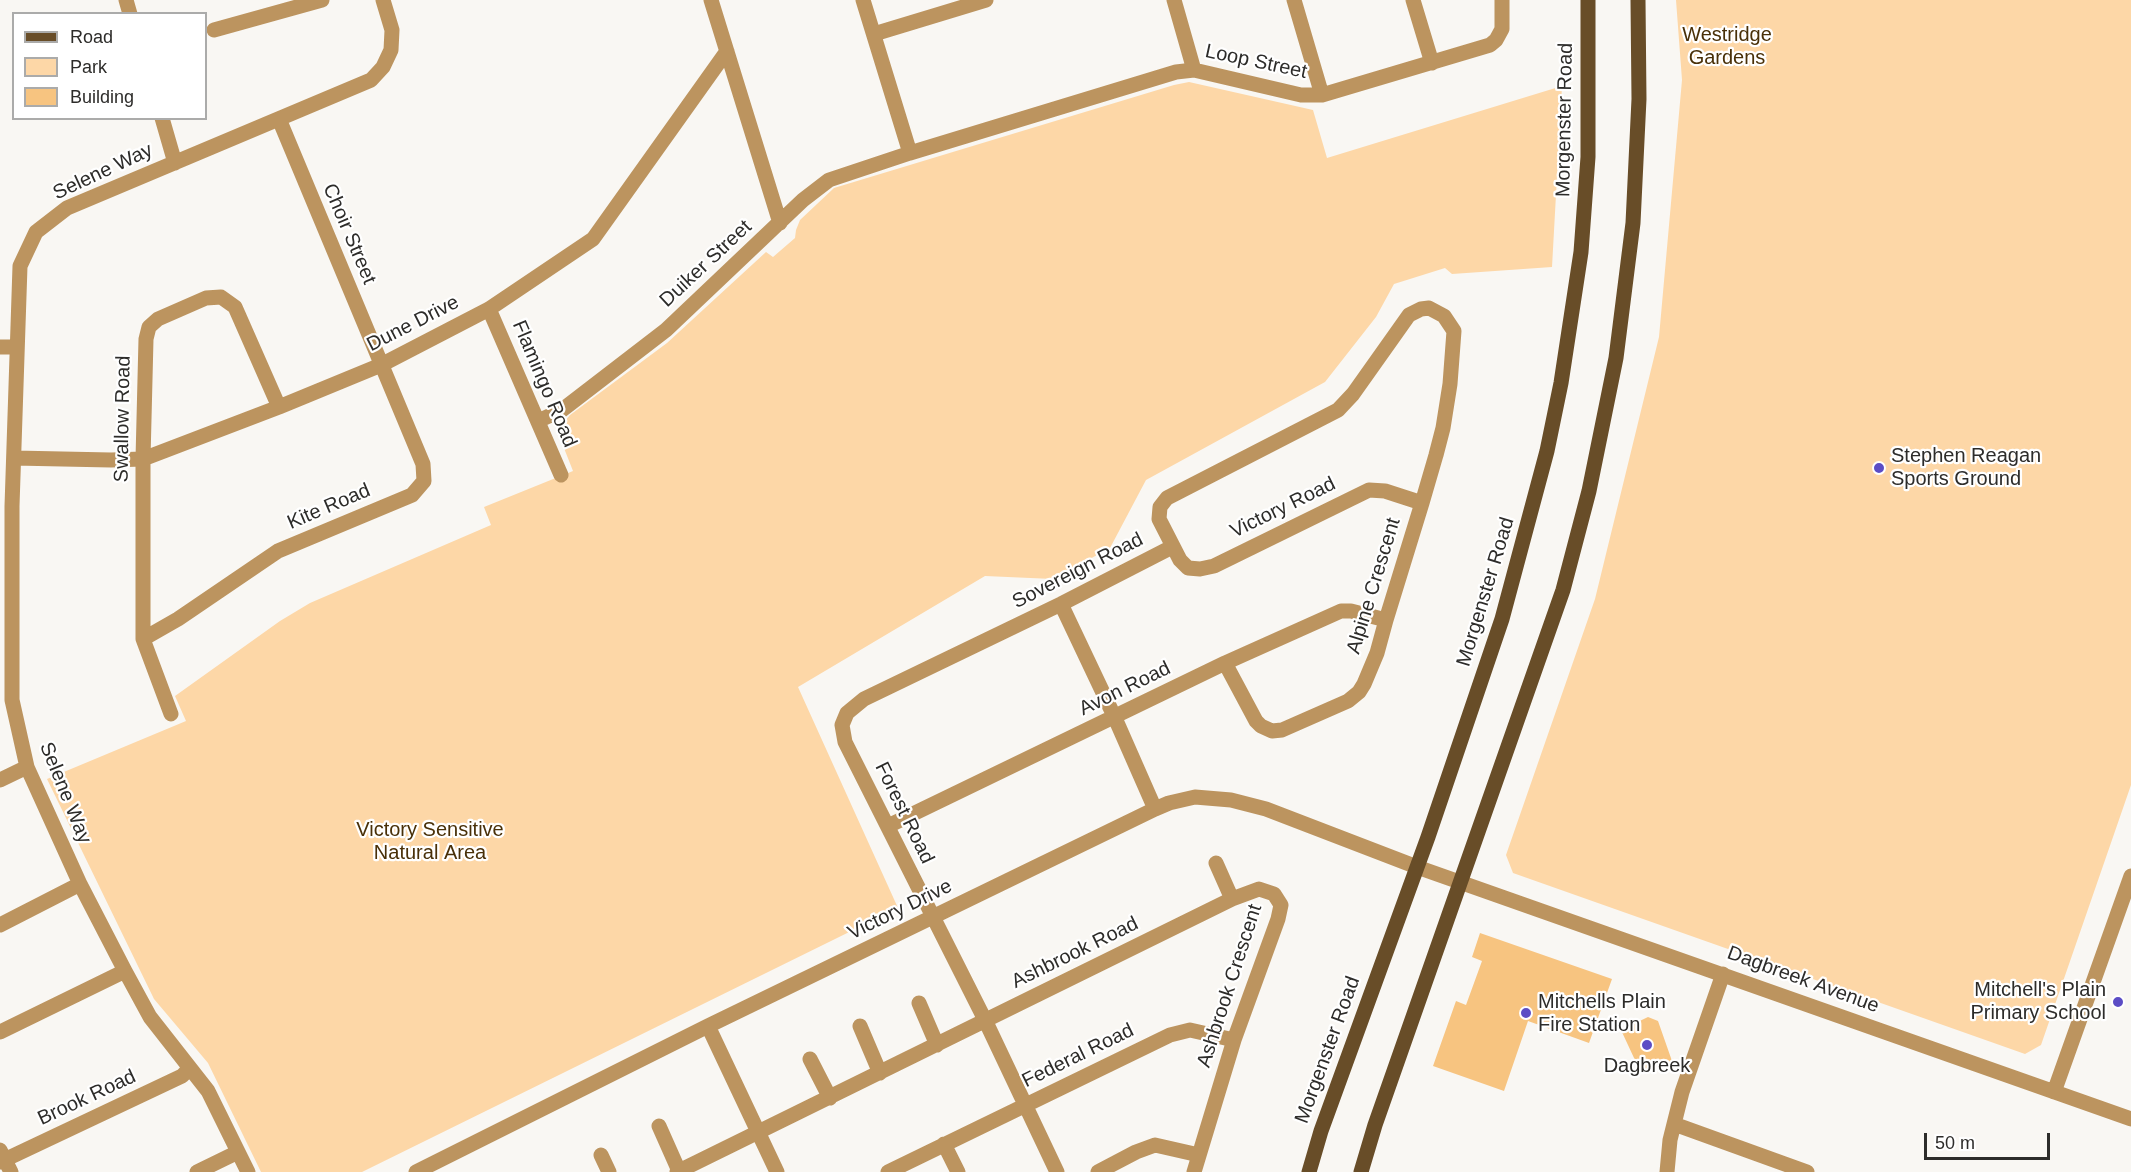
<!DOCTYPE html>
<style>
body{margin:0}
#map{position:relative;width:2131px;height:1172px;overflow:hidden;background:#f9f7f3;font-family:Helvetica,sans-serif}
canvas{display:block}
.legend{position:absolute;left:12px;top:12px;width:195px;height:108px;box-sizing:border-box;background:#fff;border:2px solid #ababaa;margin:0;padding:8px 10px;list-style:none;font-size:18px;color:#2d2c2a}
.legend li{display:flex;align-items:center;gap:12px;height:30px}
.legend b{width:30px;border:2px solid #ababaa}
.scale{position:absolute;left:1924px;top:1133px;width:126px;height:27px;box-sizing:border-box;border:3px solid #2d2c2a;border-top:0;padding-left:8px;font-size:18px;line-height:21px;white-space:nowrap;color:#2d2c2a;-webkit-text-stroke:4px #fff;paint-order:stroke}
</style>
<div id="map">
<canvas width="2131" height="1172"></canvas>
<ul class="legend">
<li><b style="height:8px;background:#684d28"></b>Road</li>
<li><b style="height:16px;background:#fdd7a7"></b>Park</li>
<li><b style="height:16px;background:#f7c480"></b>Building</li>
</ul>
<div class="scale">50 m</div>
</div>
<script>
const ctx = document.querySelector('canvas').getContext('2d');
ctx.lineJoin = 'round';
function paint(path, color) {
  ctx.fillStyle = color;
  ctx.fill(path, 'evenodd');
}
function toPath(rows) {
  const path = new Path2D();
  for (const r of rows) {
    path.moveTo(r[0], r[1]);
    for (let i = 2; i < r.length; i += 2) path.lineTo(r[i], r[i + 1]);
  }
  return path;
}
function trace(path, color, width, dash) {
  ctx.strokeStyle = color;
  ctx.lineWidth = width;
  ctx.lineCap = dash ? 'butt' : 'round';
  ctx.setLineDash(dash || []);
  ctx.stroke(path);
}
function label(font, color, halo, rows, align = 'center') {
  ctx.font = font + ' Helvetica,sans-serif';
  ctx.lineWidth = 4.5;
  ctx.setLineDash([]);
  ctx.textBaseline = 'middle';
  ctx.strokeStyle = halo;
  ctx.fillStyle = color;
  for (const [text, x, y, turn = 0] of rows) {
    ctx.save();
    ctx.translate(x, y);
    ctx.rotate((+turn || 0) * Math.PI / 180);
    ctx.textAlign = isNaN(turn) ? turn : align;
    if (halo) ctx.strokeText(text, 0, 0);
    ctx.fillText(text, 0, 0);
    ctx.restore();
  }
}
const green = toPath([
 [1676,0,2131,0,2131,785,2041,1045,2025,1054,1513,873,1506,855,1595,599,1659,337,1682,80],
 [1189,82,1313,110,1327,158,1562,86,1552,267,1452,274,1445,268,1394,284,1376,317,1325,382,1146,480,1110,548,1053,579,985,576,798,687,898,908,362,1172,261,1172,208,1063,154,999,47,779,186,721,175,696,280,621,310,603,491,525,484,507,573,471,560,438,560,427,570,415,667,343,766,252,773,257,795,238,796,230,800,220,834,188,1174,85]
]);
const building = toPath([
 [1480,933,1612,979,1589,1043,1528,1021,1504,1091,1433,1066,1456,1001,1466,1005,1482,961,1472,957],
 [1648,1017,1658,1021,1672,1061,1641,1073,1621,1030]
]);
const minor = toPath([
 [126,0,130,14],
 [711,0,780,223],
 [863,0,910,153],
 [1174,0,1194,70],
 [1294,0,1322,95],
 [1413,0,1432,63],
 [214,30,322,0],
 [874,34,986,0],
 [162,118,175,163],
 [489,309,561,475],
 [0,347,17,347],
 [538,421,562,410,666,330,803,200,829,180,910,153,1176,72,1194,70,1301,95,1322,95,1490,45,1496,40,1502,29,1502,0],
 [14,458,111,460,143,459,279,407,381,365,489,309,593,239,727,51],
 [1061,604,1115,718,1155,809],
 [143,639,178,619,278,551,412,495,424,481,423,464,279,119],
 [1225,663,1256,721,1261,726,1272,731,1282,730,1348,701,1359,692,1364,684,1377,653,1386,620,1422,503,1436,455,1443,428,1450,384,1454,331,1444,316,1429,308,1421,309,1409,315,1353,394,1338,410,1167,498,1160,507,1159,519,1180,560,1188,568,1200,569,1214,566,1369,490,1385,491,1422,503],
 [171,714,143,639,143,459,146,339,149,327,158,319,206,298,221,297,235,307,279,407],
 [0,780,27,767],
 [888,826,1225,663,1341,611,1351,611,1386,620],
 [0,925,80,884],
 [919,1003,937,1045],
 [708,1026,777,1172],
 [860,1026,880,1073],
 [0,1032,125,971],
 [810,1059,830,1098],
 [2054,1092,2131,876],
 [1674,1124,1807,1172],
 [659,1126,679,1171],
 [944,1144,958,1172],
 [0,1150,11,1172],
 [601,1155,609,1172],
 [0,1162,182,1076,190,1068],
 [197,1172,238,1152],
 [248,1172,208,1091,150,1017,125,971,80,884,27,767,12,700,12,506,20,266,36,232,67,208,371,80,383,67,391,50,392,30,383,0],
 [416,1172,708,1026,1155,809,1169,803,1195,797,1231,800,1266,809,1417,867,2131,1119],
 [677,1172,1232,899],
 [888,1172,1170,1035,1190,1030,1234,1040],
 [1057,1172,985,1020,845,742,842,725,847,713,864,699,1061,604,1172,547],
 [1098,1172,1136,1152,1155,1145,1199,1155],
 [1194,1172,1234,1040,1278,919,1281,905,1274,894,1259,889,1232,899,1216,863],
 [1667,1172,1670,1140,1682,1092,1723,974]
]);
const major = toPath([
 [1309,1172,1321,1131,1428,837,1502,619,1547,451,1561,383,1581,252,1588,157,1588,0],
 [1361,1172,1375,1125,1563,590,1589,491,1616,358,1633,223,1639,99,1638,0]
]);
const markers = [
 [1879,468,6,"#5c4dc5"],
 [2118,1002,6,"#5c4dc5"],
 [1526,1013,6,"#5c4dc5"],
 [1647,1045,6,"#5c4dc5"]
];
const parkNames = [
 ["Westridge",1727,35],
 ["Gardens",1727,58],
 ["Victory Sensitive",430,830],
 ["Natural Area",430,853]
];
const streetNames = [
 ["Loop Street",1256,62,12],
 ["Morgenster Road",1565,120,-89],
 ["Selene Way",103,172,-25],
 ["Choir Street",349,234,67],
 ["Duiker Street",706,264,-43],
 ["Dune Drive",413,324,-27],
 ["Flamingo Road",544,384,67],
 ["Swallow Road",123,419,-89],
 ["Kite Road",329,507,-23],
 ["Victory Road",1283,508,-26],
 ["Sovereign Road",1078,571,-27],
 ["Alpine Crescent",1374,586,-73],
 ["Morgenster Road",1486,592,-73],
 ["Avon Road",1125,689,-26],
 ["Selene Way",65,793,68],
 ["Forest Road",904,813,64],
 ["Victory Drive",900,910,-26],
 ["Ashbrook Road",1075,953,-26],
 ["Dagbreek Avenue",1803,980,20],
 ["Ashbrook Crescent",1230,986,-72],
 ["Morgenster Road",1328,1050,-70],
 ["Federal Road",1078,1056,-26],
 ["Brook Road",87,1098,-25]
];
const poiNames = [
 ["Stephen Reagan",1891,456],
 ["Sports Ground",1891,479],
 ["Mitchell's Plain",2106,990,"right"],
 ["Primary School",2106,1013,"right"],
 ["Mitchells Plain",1538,1002],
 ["Fire Station",1538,1025],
 ["Dagbreek",1647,1066,"center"]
];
paint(green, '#fdd7a7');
paint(building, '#f7c480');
trace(minor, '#bc945f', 15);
trace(major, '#684d28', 15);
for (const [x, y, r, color] of markers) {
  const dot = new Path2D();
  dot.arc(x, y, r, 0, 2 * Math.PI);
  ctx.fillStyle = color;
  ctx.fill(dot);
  trace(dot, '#fff', 2);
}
label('20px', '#493008', '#fff', parkNames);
label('20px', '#2d2c2a', '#fff', streetNames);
label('20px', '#2d2c2a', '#fff', poiNames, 'left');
</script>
